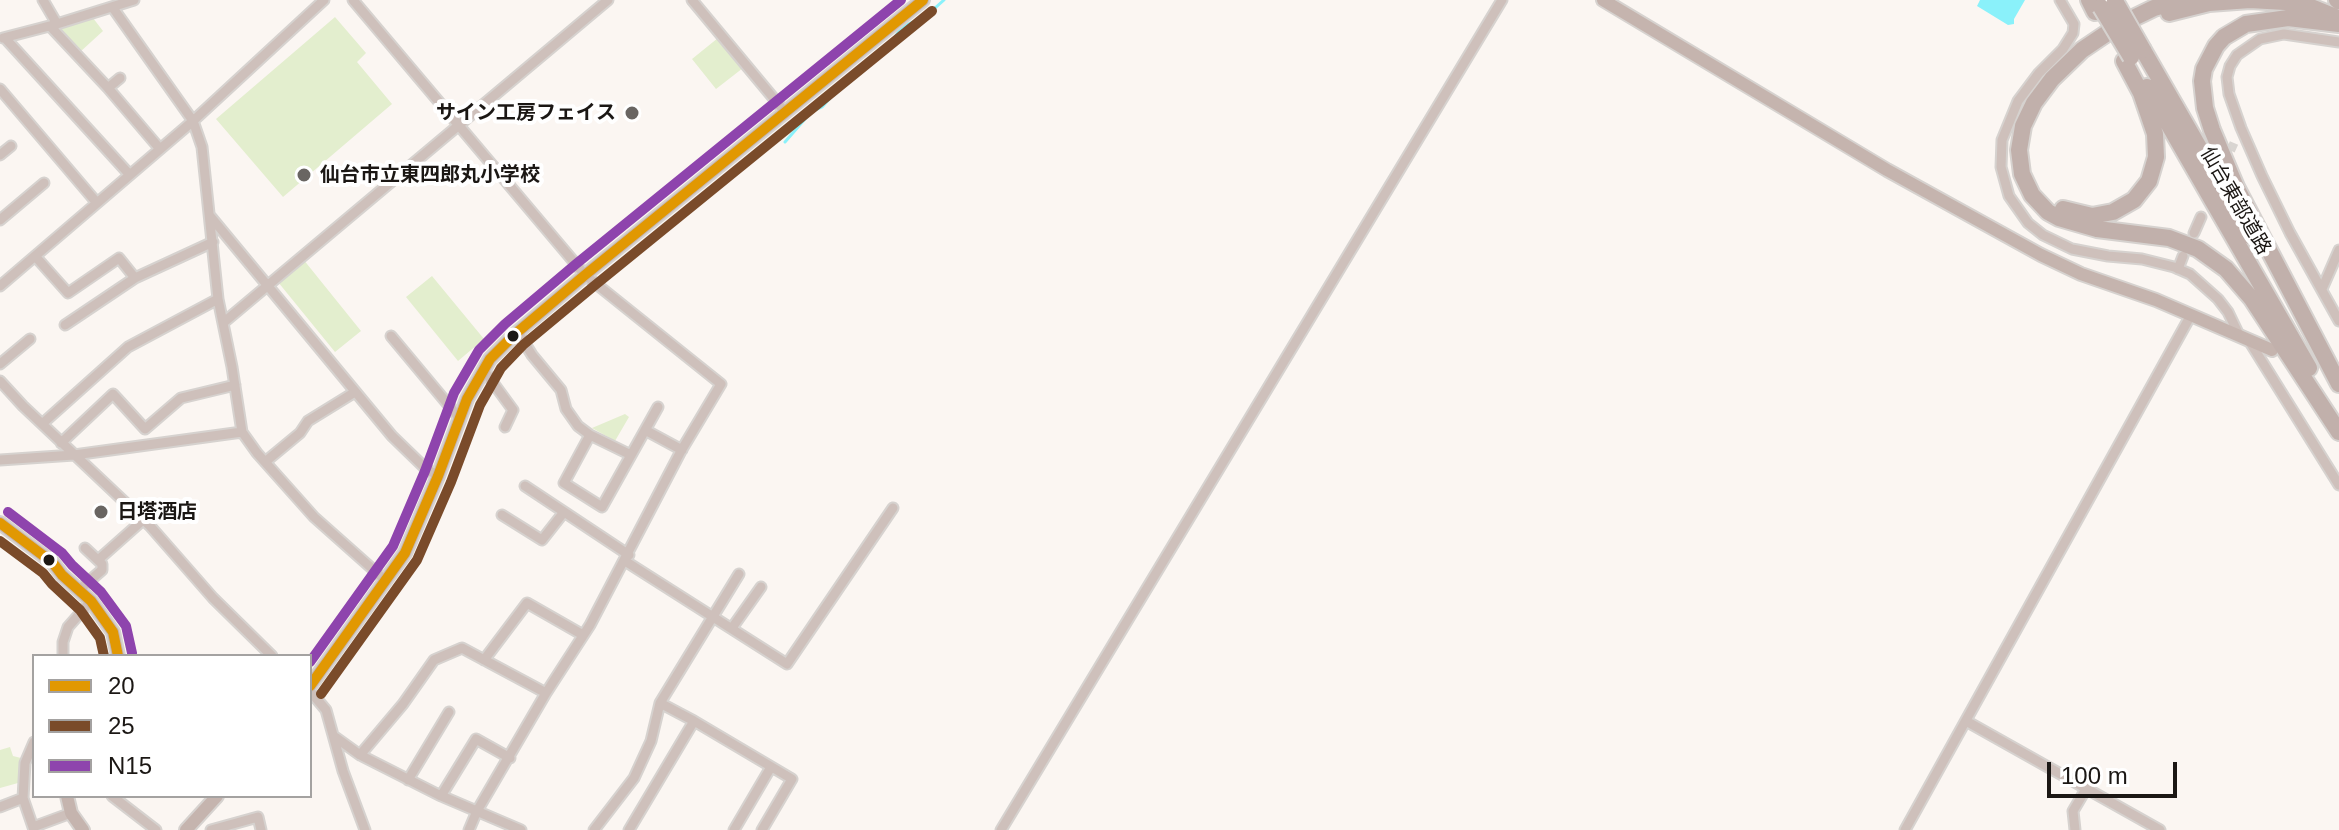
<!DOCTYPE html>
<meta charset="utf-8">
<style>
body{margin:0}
#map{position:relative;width:2339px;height:830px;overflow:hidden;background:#fbf6f2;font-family:Helvetica,sans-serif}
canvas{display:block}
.legend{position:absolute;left:32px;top:654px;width:280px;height:144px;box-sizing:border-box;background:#fff;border:2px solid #a4a2a1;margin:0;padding:10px 14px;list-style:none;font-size:24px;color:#1b1714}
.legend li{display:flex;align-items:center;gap:16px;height:40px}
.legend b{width:40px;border:2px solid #a4a2a1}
.scale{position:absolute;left:2047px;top:762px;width:130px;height:36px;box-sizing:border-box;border:4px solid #1b1714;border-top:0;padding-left:10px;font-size:24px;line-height:28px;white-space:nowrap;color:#1b1714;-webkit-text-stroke:6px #fff;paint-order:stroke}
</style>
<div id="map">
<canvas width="2339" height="830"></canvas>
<ul class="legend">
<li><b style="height:10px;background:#e19802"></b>20</li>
<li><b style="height:10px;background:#7a4b2a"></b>25</li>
<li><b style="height:10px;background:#8e44ad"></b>N15</li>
</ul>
<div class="scale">100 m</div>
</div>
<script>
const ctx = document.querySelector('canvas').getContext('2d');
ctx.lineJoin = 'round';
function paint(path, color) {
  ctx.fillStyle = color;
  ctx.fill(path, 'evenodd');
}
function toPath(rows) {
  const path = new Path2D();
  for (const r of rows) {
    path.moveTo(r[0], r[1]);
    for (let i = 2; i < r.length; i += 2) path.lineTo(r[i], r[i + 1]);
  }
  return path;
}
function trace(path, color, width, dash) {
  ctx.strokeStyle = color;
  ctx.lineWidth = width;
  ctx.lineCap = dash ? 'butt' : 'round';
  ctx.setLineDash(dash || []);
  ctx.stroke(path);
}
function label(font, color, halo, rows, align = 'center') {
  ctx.font = font + ' Helvetica,"Noto Sans JP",sans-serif';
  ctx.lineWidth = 8;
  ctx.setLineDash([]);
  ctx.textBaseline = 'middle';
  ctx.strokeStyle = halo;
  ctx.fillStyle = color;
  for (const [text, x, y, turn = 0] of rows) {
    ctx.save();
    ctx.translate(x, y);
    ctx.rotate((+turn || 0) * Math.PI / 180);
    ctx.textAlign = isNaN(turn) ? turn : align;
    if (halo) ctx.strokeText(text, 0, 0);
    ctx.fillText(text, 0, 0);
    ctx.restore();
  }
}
const green = toPath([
 [335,17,366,53,357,62,392,104,283,197,216,119],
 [93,18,103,31,80,52,57,29],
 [718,38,743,68,716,89,692,59],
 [303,259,361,331,335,352,278,282],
 [432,276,484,339,458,361,406,297],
 [625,414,629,417,615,441,592,428],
 [10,747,13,756,21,758,18,783,0,788,0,750]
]);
const water = toPath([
 [1980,0,2025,0,2014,19,2014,24,2008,25,1977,6]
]);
const stream = toPath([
 [785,142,811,112,822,107,832,96,882,55,902,27,925,17,944,0]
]);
const streetTunnel = toPath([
 [2225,163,2234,143]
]);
const street = toPath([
 [43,0,57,24],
 [353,0,585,275,721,384,681,451,590,625,546,693,477,811,469,830],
 [692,0,785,112],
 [2060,0,2074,24,2073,33,2063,49,2039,73,2018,101,2002,140,2001,167,2009,196,2028,223,2043,235,2072,249,2108,256,2142,259,2174,267,2190,274,2218,299,2228,312,2239,335],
 [113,8,193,121,202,147,218,299,232,367,242,432,257,453,314,517,386,581],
 [50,26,108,88,160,149],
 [3,38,57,24,134,0],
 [5,38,129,174],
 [2339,42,2284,34,2260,39,2237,55,2230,66,2227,77,2229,94,2241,128,2262,176,2290,233,2339,321],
 [108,88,120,78],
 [0,89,97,203],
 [0,155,11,146],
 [210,216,392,436,425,468,438,476],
 [0,220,44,183],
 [2194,233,2201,217],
 [35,256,68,293,119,258,135,278],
 [2178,269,2183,256],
 [0,286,193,121,324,0],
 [2322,289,2339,250],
 [223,323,608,0],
 [65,325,135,278,213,242],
 [518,332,532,355,561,390,566,409,578,426,590,435,631,455],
 [391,336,456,414,460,415],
 [2248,339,2339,485],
 [0,364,30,339],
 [483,369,513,410,505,427],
 [0,381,23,406,150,526,213,598,272,656],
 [42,424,128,347,218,299],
 [645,430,682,450],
 [590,435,564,483,602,507,658,407],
 [61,443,113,394,145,429,181,398,235,385],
 [0,460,74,455,242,432],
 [265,462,300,433,308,421,355,392],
 [525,486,629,555],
 [502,515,542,540,564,512],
 [98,560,143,520],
 [625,561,787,664,893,508],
 [79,590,102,570,102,564,85,548],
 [732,628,761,587],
 [63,656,63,642,68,627,91,601],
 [484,660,527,603,583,635],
 [310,691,326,710,343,771,365,830],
 [694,721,792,779,762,830],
 [1966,721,2160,830],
 [335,737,360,755,439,795,521,830],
 [360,755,403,704,434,660,462,648,546,693],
 [408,780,449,712],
 [112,796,156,830],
 [441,796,476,739,510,758],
 [23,798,25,763,34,742],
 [0,807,23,798,34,830],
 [33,827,71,813],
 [211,830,258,817,261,830],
 [594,830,634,778,651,741,660,703,739,574],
 [629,830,694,721,660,703],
 [734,830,771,767],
 [1001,830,1502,0],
 [1905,830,2191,315],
 [2075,830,2073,811,2086,789]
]);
const secondary = toPath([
 [1603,0,1887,170,2041,255,2081,274,2156,300,2272,350],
 [0,523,53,563,62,575,91,601,113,632,118,656],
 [310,686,405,553,438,476,467,399,490,359,514,335,585,275,923,0],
 [67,796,71,813,83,830],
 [186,830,217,796]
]);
const highway = toPath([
 [2089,0,2095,12],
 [2181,0,2154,8,2119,25,2082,50,2052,79,2034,103,2023,126,2019,150,2022,174,2032,195,2048,212,2059,218,2097,229,2169,238,2198,249,2226,269,2252,299,2339,432],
 [2250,0,2285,2,2311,7,2338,18],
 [2337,0,2339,1],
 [2169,13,2209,3,2250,0],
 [2339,24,2288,18,2246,24,2224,37,2216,46,2204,69,2202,81,2205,108,2212,130,2236,187,2339,384],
 [2143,50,2250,236],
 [2147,87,2309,368],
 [2063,209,2092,216,2113,212,2134,200,2149,181,2156,157,2155,134,2141,93,2124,61]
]);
const highwayBridge = toPath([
 [2115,1,2143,50],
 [2101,7,2131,57]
]);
const bus1 = toPath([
 [0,523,53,563,62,575,91,601,113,632,118,656],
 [310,686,405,553,438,476,467,399,490,359,514,335,585,275,923,0]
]);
const bus2 = toPath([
 [0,541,43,573,52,584,80,610,100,638,104,656],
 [321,694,417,560,451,482,480,405,501,368,523,345,594,286,932,11]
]);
const bus3 = toPath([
 [8,512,62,553,72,565,101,592,126,626,132,653],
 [310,662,393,546,425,471,454,393,479,350,505,324,576,264,901,0]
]);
const markers = [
 [632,113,8,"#696562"],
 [304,175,8,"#696562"],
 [513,336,7,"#1b1714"],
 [101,512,8,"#696562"],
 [49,560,7,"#1b1714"]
];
const poiNames = [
 ["サイン工房フェイス",616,113,"right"],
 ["仙台市立東四郎丸小学校",320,175],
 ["日塔酒店",117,512]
];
const streetNames = [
 ["仙台東部道路",2235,201,60]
];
paint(green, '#e3eece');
paint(water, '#8af1fa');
trace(stream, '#8af1fa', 3);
trace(streetTunnel, '#d9d5d1', 9, [9, 4.5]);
trace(street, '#d6d2cf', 13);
trace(secondary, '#d6d2cf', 16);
trace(highway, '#d6d2cf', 20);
trace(street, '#cec0bb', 9);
trace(secondary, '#c5b4ae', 12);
trace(highway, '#c1b0ab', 16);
trace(highwayBridge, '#d6d2cf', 20, []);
trace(highwayBridge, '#c1b0ab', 16);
trace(bus1, '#e19802', 10);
trace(bus2, '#7a4b2a', 10);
trace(bus3, '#8e44ad', 10);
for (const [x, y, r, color] of markers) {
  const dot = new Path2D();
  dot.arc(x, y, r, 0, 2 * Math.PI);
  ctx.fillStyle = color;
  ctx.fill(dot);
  trace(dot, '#fff', 3);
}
label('bold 20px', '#1b1714', '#fff', poiNames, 'left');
label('20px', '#1b1714', '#fff', streetNames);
</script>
